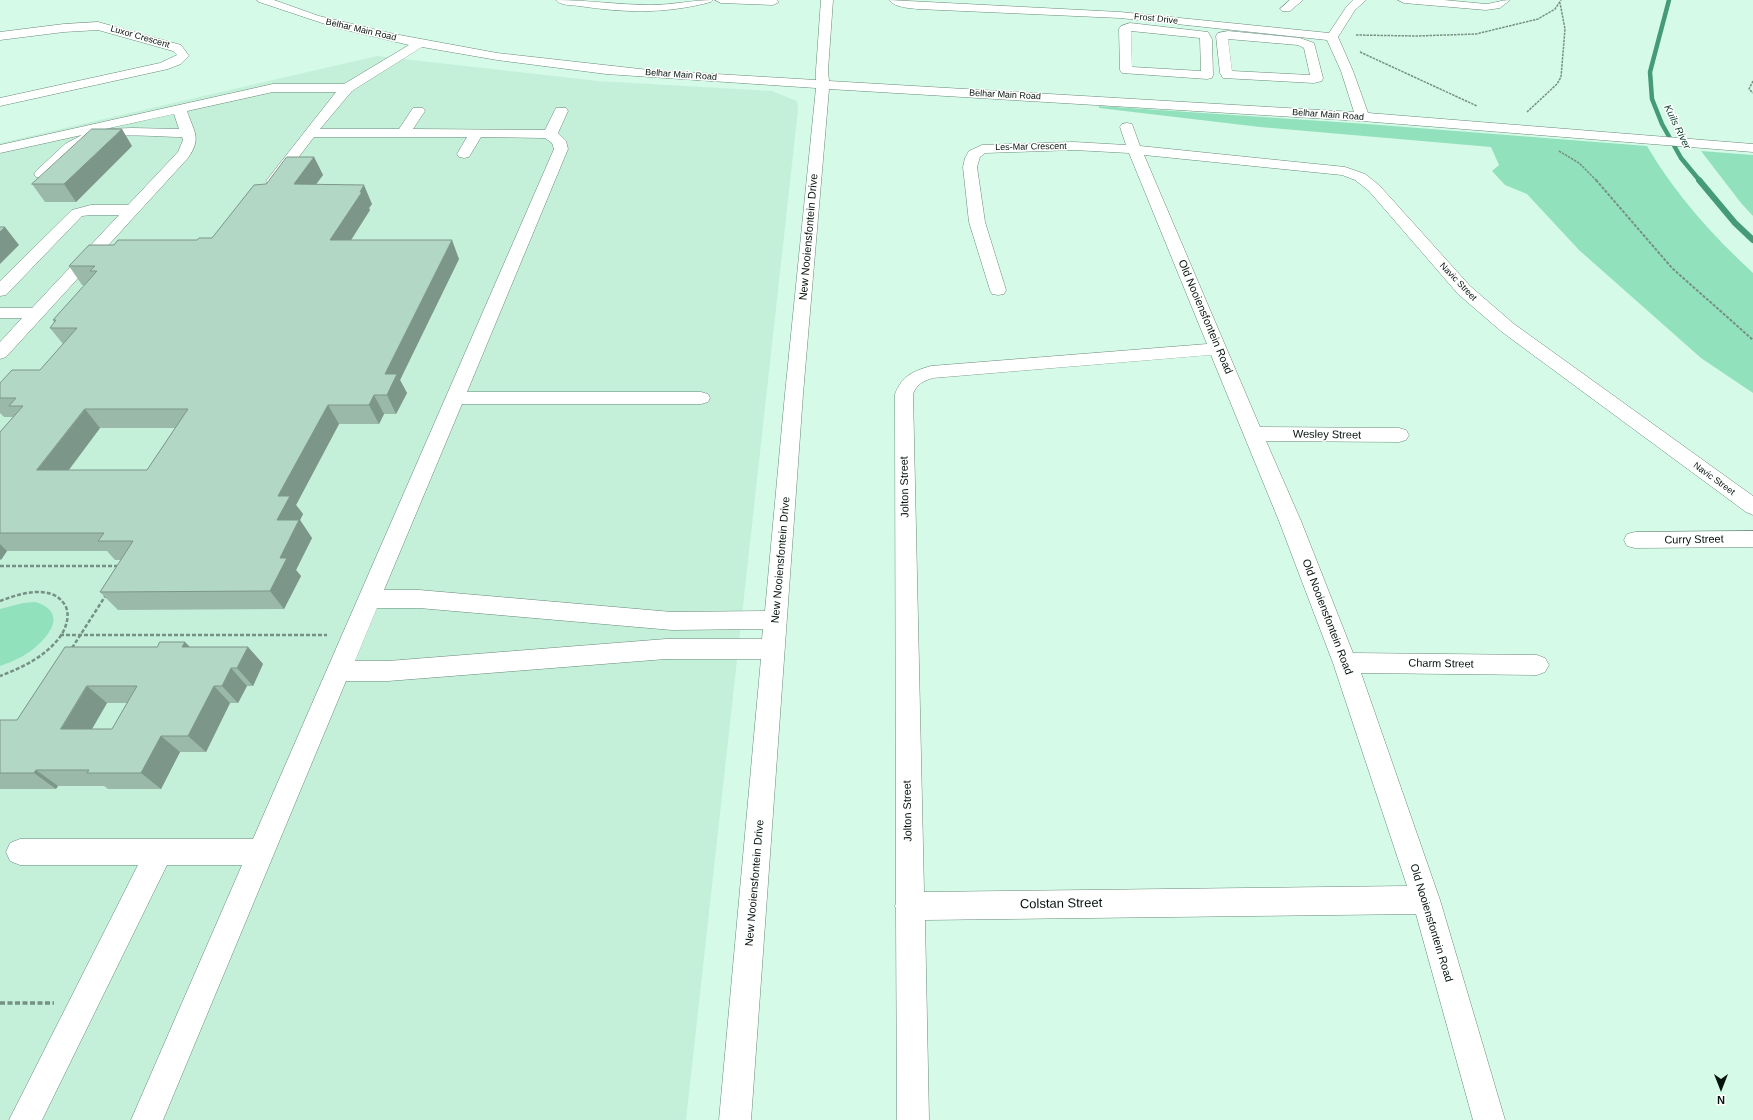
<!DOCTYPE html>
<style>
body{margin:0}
#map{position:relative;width:1753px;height:1120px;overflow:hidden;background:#d5fae7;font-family:Helvetica,sans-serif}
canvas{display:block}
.north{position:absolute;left:1701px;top:1068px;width:40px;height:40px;-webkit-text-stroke:3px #fff;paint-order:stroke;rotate:180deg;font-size:11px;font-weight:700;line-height:16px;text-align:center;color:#06130d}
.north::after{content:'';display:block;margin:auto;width:14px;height:18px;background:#06130d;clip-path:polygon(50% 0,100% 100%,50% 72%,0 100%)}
</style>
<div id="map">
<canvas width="1753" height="1120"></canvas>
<div class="north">N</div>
</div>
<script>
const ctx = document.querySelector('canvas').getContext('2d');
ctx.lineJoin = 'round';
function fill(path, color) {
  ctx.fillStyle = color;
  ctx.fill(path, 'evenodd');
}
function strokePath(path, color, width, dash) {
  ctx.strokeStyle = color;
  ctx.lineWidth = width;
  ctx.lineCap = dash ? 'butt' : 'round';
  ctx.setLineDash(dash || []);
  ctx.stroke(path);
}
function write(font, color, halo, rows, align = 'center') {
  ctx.font = font + ' Helvetica,sans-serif';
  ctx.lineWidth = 3;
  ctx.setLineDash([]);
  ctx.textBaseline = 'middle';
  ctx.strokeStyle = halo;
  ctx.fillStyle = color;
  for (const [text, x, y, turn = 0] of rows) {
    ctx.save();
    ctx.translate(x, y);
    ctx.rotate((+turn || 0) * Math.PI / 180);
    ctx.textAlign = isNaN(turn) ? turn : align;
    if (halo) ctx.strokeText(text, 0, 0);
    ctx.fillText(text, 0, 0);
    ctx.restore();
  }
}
fill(new Path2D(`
 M377,56l221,25 174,10 25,10 1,9 -112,1010h-686v-977z`), '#c4f0da');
fill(new Path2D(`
 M1099,106l268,18 280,22c28,48 65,89 106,127v120l-52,-35 -122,-108 -52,-56 -22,-9 -13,-14 7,-6 -8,-18 -231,-20 -161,-19z
 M1701,151l52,4v61l-12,-13z
 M35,602c38,11 9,42 -12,54 -7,4 -15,7 -23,10v-57l23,-6z`), '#91e1bc');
strokePath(new Path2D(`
 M1669,0l-19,72 2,27 10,25 19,34 19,23`), '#459b77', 4.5);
strokePath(new Path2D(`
 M1699,180l36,43 18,17`), '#459b77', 6);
const minor = new Path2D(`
 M257,0h17l45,16 75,18 103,19 152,17 167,10v-10l5,-70h12l-5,70 1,11 525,31 -13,-41 -14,-31 -207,-22 -202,-9c-9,-1 -22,-1 -29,-9l231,12 209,21 18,-27 6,-6h13l-11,10 -17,27 15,34 15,42 385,31v8l-391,-31 -533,-32 -26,305 -52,726h-32l42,-461h-95l-278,22h-42l-183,439h-32l111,-255h-75l-125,255h-33l129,-255h-118l-10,-4 -4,-9 4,-9 10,-4h233l301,-690 -2,-6 -7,-5 -64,-1 -12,20 -5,1 -5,-1 -2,-3 10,-17h-153l-36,47 -5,1 -5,-1 -2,-3 70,-89h-63l-86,19c7,21 15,27 1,47l-182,199 -6,2v-17l22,-24h-22v-10h32l87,-93h-28l-9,1 -76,79 -6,1v-15l72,-71 19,-5h37l50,-53 5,-12 -1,-3c-28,0 -70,-6 -96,6 -15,7 -27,22 -40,34l-5,1 -5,-1 -2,-3 2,-3 29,-27 17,-9 -82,18v-8l273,-61h71l65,-39 -72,-17 -78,-26zM422,47l75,13 109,14 210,14 -31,306 -20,217 -93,1 -253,-22h-35l78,-186h239l7,-2 2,-4 -2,-4 -7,-2h-234l101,-243 -2,-8 -8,-8 10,-22 -2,-3h-10l-11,22 -132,-1 12,-18 -2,-3h-10l-14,21h-79l32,-38zM174,114l5,15 -47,-1 -27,1zM377,608h42l253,22 91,-1 -1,10h-96l-278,22h-33z
 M556,0c32,0 64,5 95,5 21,0 41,-5 62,-5l-2,2c-46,12 -85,11 -132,4 -6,-1 -19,0 -23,-6z
 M715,0h62l2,2 -6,3 -52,-2z
 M1290,0h13l-13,11h-8l-2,-2z
 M1398,0h46l42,4c9,-1 15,-4 24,-4l-10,8 -14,2 -82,-7z
 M98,22l83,23 8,11 -8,8 -13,5 -168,37v-8l160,-35 17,-8 -4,-4 -75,-21 -34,2 -64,8v-8l64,-8z
 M1130,23l78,9 4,7 1,36 -1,3 -5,1 -85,-6 -2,-3 -1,-41 2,-3zM1131,31l69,7 1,33 -69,-4z
 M1228,31l72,7 14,5 9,35 -1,3 -8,2 -91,-5 -3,-5 -4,-37 2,-3zM1228,39l70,6 6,3 6,27 -78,-4z
 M1127,123l5,1 8,22 205,21 20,7 14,11 91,101 44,38 239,172v19l-7,-3 -244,-180 -44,-38 -89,-103 -14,-11 -13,-5 -198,-20 116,272 139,1 7,2 3,5 -3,5 -7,2 -133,-1 35,80 52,132 184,2 8,3 4,7 -4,7 -8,3 -176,-2 79,227 65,220h-32l-57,-206 -491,6 4,200h-32l-1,-211 -1,-3 1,-3 -1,-509c7,-18 18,-23 36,-28l276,-22 -78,-191 -55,-3 -89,3 -5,4 -3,10 8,55 21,68 -2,4 -6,1 -6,-1 -2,-4 -21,-68 -6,-55 2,-9 4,-7 13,-6 92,-3 52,3 -6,-18 2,-3zM1211,355l68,166 54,142 74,223 -483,6 -11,-498c4,-10 10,-13 20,-16z
 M1753,531v16l-118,1 -8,-2 -3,-6 3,-6 8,-2z`);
strokePath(minor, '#698a7a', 1);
strokePath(new Path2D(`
 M1356,35l60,1 60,-2 62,-15 17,-10 6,-9
 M1360,52l117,54
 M1753,81l-4,8 4,4
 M1527,112l30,-28 4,-7 4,-48 -5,-26
 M1559,151l20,12 18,18`), '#769083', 1.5, [2.5, 1]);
strokePath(new Path2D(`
 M1596,180l76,88 81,72`), '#769083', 2, [3, 1.5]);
strokePath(new Path2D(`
 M0,566h119
 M0,601c19,-7 51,-18 65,4 5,9 2,20 -3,29 -14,21 -38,33 -62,42
 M60,635h267
 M72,648l34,-53`), '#769083', 2.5, [4, 2]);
strokePath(new Path2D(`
 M0,1003h54`), '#769083', 3.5, [5, 2.5]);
fill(minor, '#fff');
fill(new Path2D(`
 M132,146l-56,56h-31l-13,-18z
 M314,157l9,18 -8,10 57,19 -3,4 1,2 -19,30 108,19 -59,121 7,13 -11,21h-12l-5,10h-40l-43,81 7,9 -3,6 12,18 -16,32 5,6 -17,33 -166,1 -18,-18 21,-32h-6l-8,-9h-100l-7,9v-128l13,-15h-9l-4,-4v-30l40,-13 23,-26 -13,-16 4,-6 -1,-2 32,-35h-3l-13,-19 45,-21 83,-5 15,-2 54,-54zM100,428h75l-28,42h-78z
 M65,647h183l15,17 -10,22h-6l-9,17h-8l-24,49h-26l-19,37h-53l-4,-3h-46l-2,3h-56v-69h17zM107,703h20l-15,26h-20z`), '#9ab9a9');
fill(new Path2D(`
 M122,129l10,17 -56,56 -12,-18z
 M314,157l9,18 -20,27 -9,-18z
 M364,185l8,19 -3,4 1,2 -31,49 -9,-19z
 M5,227l14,18 -19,19v-32z
 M452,240l7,19 -59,121 7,13 -11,21 -9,-19 -2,-21z
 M374,395l10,19 -5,10 -10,-19z
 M328,405l11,19 -43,81 7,9 -3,6 12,18 -16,32 5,6 -17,33 -14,-18 10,-33 -3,-38 1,-24z
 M85,409l15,19 -45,60 -18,-18z
 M0,544l7,7 -6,9 -1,-1z
 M185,642l17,17 -20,-12z
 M248,647l15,17 -10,22 -16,-18z
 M231,668l16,18 -9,17 -16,-17z
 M87,686l20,17 -25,43 -21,-17z
 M214,686l16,17 -24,49 -18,-16z
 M161,736l19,16 -19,37 -20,-16z
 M36,770l22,16 -2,3 -22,-16z`), '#7d968a');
const building = new Path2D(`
 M92,129h30l-58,55h-32z
 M287,157h27l-20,27 70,1 -4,7h2l-32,48h122l-67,134h12l-10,21h-13l-5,10h-41l-50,91h12l-13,24h22l-19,38h7l-17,33 -170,1 33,-51h-35l6,-8h-104v-101l23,-26h-14l7,-8h-16v-15l12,-13h28l37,-42h-27l6,-8h-3l44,-49h-7l5,-5h-26l20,-21h25l4,-5h79l2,-2h13l42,-53 12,-1zM85,409h103l-41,61h-110z
 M0,227h5l-5,5z
 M160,642h25l-3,5h66l-11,21h-6l-9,18h-8l-26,50h-27l-20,37h-54l2,-3h-53l-2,3h-34v-53h17l48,-73h92zM87,686h50l-25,43h-51z`);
fill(building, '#b3d7c5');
strokePath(building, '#7d968a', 1);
write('9px', '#06130d', '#fff', [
 ["Frost Drive",1156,19,6],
 ["Belhar Main Road",361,30,13],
 ["Luxor Crescent",140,37,16],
 ["Belhar Main Road",681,75,4],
 ["Belhar Main Road",1005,95,3],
 ["Belhar Main Road",1328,115,4],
 ["Les-Mar Crescent",1031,147,-1],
 ["Navic Street",1458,282,46],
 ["Navic Street",1714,479,36]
]);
write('italic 10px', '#003523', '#fff', [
 ["Kuils River",1677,127,64]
]);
write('11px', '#06130d', '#fff', [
 ["New Nooiensfontein Drive",809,237,-85],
 ["Old Nooiensfontein Road",1205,317,67],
 ["Wesley Street",1327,435,1],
 ["Jolton Street",905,487,-91],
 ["Curry Street",1694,540,-1],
 ["New Nooiensfontein Drive",781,560,-85],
 ["Old Nooiensfontein Road",1327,617,69],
 ["Charm Street",1441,664,1],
 ["Jolton Street",908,811,-91],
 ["New Nooiensfontein Drive",755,883,-85],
 ["Old Nooiensfontein Road",1431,923,73]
]);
write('13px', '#06130d', '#fff', [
 ["Colstan Street",1061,904,-1]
]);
</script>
